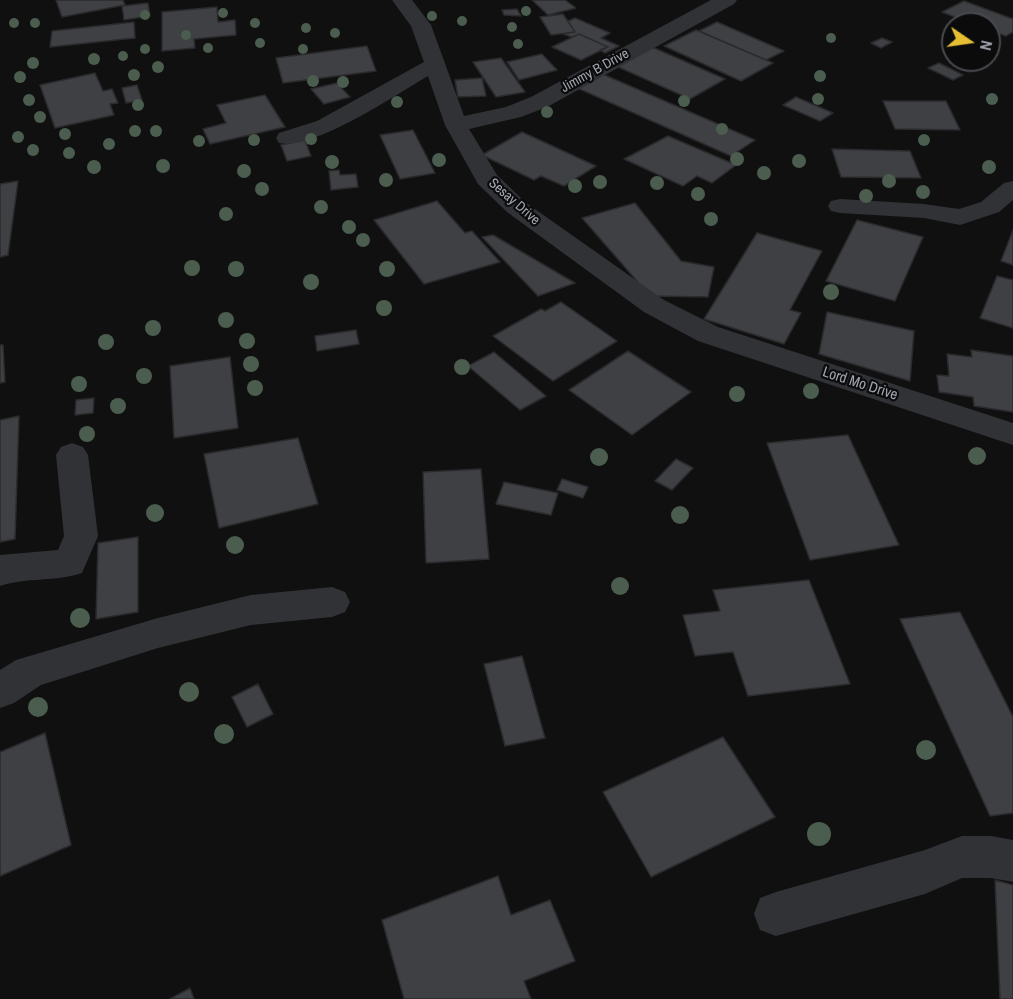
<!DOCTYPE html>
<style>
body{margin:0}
#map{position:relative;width:1013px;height:999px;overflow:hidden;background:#101011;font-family:"Archivo Narrow",sans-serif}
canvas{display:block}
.north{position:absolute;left:941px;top:12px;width:60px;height:60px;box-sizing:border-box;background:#0b0b0c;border:2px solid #47494e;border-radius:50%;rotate:103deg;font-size:16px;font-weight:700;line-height:24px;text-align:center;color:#a2a5b1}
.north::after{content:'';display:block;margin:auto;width:21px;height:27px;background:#e6be33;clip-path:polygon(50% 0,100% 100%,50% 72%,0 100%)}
</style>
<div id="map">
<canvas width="1013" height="999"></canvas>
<div class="north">N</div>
</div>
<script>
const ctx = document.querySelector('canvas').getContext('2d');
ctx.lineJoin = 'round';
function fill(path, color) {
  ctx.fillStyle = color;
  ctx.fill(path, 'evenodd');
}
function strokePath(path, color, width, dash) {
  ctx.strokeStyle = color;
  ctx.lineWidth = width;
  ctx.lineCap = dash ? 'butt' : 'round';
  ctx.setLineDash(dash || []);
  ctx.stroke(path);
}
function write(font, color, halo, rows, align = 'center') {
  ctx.font = font + ' "Archivo Narrow",sans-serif';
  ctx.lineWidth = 4.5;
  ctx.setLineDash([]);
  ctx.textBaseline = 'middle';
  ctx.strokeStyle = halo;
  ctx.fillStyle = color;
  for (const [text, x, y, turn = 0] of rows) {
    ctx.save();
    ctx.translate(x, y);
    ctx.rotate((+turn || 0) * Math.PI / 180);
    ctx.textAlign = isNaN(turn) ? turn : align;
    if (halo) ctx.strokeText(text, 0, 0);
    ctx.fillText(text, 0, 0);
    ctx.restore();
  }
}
const building = new Path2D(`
 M56,0h67l2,5 -63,12z
 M532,0h33l11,8 -28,7z
 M964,1l49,18v13l-7,4 -17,-6v-6h-16l-31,-12z
 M148,3l2,13 -26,4 -2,-14z
 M217,7l1,15 17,-2 1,15 -42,4 1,9 -33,3v-39z
 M517,9l4,7 -17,-1 -2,-5z
 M563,14l12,18 -24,3 -11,-18z
 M575,18l35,15 -9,5 18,8 -14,7 -5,-3 8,-3 -29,-13 -7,3 -9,-3 12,-2 -7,-11z
 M134,22l1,16 -85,9 2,-16z
 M717,22l67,29 -18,9 -67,-29z
 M696,30l77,33 -32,18 -77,-35z
 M579,34l29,13 -27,13 -29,-13z
 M882,38l10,4 -11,6 -10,-5z
 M367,46l9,25 -93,12 -7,-25z
 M652,47l73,32 -35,20 -74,-33z
 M542,54l15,16 -38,10 -12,-18z
 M501,58l24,34 -29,5 -23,-35z
 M939,63l24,12 -10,5 -25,-12z
 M95,73l8,18 9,-2 6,14 -8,1 4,11 -59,13 -15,-43z
 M600,73l155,67 -24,16 -156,-69z
 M482,78l4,18 -28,1 -3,-17z
 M337,83l13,14 -26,7 -13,-15z
 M137,85l5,15 -16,3 -4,-15z
 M265,95l20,32 -75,17 -7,-15 23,-6 -9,-18z
 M796,97l37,16 -13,8 -37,-16z
 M883,101h63l14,29 -65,-1z
 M413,130l22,43 -35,6 -20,-44z
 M522,132l74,34 -32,20 -23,-10 -7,4 -52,-25z
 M668,136l68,29 -24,18 -15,-7 -14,10 -59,-27z
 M305,140l6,16 -24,5 -6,-16z
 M832,149l78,2 11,27 -80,-1z
 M339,170l1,5 16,-1 2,13 -27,3 -2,-19z
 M18,181l-10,74 -8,2v-73z
 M437,201l28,32 7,-2 28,31 -76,22 -50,-64z
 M635,203l46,58 33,6 -6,30 -58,-1 -68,-78z
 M857,220l66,17 -28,64 -69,-20z
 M1013,230v35l-12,-4z
 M757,233l65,18 -32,59 11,3 -17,31 -80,-25z
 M493,235l82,48 -37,13 -56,-59z
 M997,276l16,4v48l-33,-10z
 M561,302l56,39 -64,40 -60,-45 48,-27 4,2z
 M827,312l87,19 -4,50 -91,-27z
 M356,330l3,14 -42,7 -2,-15z
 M0,345h3l2,37 -5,1z
 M971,350l42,6v56l-39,-6 -1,-9 -34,-5 -2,-17 12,1 -2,-22 25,3z
 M628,351l63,41 -59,43 -63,-45z
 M494,352l52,44 -26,14 -52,-44z
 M230,357l8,71 -64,10 -4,-72z
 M94,398l-1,15 -18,2 1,-15z
 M19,416l-4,123 -15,3v-122z
 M848,435l51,110 -89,15 -43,-117z
 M298,438l20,66 -99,24 -15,-74z
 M676,459l17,9 -21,22 -17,-9z
 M481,469l8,90 -63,4 -3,-91z
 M562,479l26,8 -5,11 -26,-8z
 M504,482l54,11 -7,22 -55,-11z
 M138,537v75l-42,7 2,-76z
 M809,580l41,104 -102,12 -15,-44 -38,4 -12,-41 37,-4 -7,-21z
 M960,612l53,105v96l-23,3 -90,-197z
 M522,656l23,82 -40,8 -21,-82z
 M258,684l15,30 -26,13 -15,-30z
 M45,733l26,112 -71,31v-124z
 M723,737l52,80 -124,60 -48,-85z
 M498,876l13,39 39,-15 25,61 -51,20 7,18h-127l-22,-79z
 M995,880l18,5v114h-13z
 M190,988l4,11h-24z`);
fill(building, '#3f4044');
strokePath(building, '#2b2a2d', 1.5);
fill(new Path2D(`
 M392,0h20l19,25 33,91 42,-9 25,-10 180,-97h26l-3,4 -187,103 -26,10 -52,12 28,46 28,27 139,98 54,27 295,96v22l-315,-104 -54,-29 -137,-100 -29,-28 -33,-59 -17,-49c-31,18 -115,75 -149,67l-3,-5 3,-5 38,-12 107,-59 -13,-36z
 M1013,181v19l-14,12 -39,13 -36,-7 -84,-5 -9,-2 -3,-5 3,-5 9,-2 84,5 35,5 22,-7 23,-19z
 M72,443l11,4 5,8 10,81 -16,37c-26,9 -55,4 -82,13v-31l58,-5 6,-14 -8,-81 5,-8z
 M332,587l13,5 5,10 -5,10 -13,5 -81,8 -93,23 -117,37 -27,18 -14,5v-38l16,-10 142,-42 93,-23z
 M962,836h29l22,4v42l-22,-4h-29l-37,16 -149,42 -16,-6 -6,-16 6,-16 16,-6 149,-42z`), '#313236');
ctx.fillStyle = '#4a5d4e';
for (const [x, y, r] of [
 [526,11,5],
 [223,13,5],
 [145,15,5],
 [432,16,5],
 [462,21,5],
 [14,23,5],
 [35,23,5],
 [255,23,5],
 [512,27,5],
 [306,28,5],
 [335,33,5],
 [186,35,5],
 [831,38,5],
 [260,43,5],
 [518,44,5],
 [208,48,5],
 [145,49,5],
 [303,49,5],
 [123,56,5],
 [94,59,6],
 [33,63,6],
 [158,67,6],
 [134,75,6],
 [820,76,6],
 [20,77,6],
 [313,81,6],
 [343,82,6],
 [818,99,6],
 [992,99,6],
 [29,100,6],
 [684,101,6],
 [397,102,6],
 [138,105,6],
 [547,112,6],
 [40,117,6],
 [722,129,6],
 [135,131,6],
 [156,131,6],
 [65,134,6],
 [18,137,6],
 [311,139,6],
 [254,140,6],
 [924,140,6],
 [199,141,6],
 [109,144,6],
 [33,150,6],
 [69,153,6],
 [737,159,7],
 [439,160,7],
 [799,161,7],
 [332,162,7],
 [163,166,7],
 [94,167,7],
 [989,167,7],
 [244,171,7],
 [764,173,7],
 [386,180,7],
 [889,181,7],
 [600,182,7],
 [657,183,7],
 [575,186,7],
 [262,189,7],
 [923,192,7],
 [698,194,7],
 [866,196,7],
 [321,207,7],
 [226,214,7],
 [711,219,7],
 [349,227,7],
 [363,240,7],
 [192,268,8],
 [236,269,8],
 [387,269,8],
 [311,282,8],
 [831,292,8],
 [384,308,8],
 [226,320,8],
 [153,328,8],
 [247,341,8],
 [106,342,8],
 [251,364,8],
 [462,367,8],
 [144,376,8],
 [79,384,8],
 [255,388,8],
 [811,391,8],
 [737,394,8],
 [118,406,8],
 [87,434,8],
 [977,456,9],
 [599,457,9],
 [155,513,9],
 [680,515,9],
 [235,545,9],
 [620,586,9],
 [80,618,10],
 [189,692,10],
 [38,707,10],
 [224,734,10],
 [926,750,10],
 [819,834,12]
]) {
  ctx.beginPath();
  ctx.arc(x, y, r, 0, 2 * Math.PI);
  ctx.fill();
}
write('14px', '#a2a5b1', '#0b0b0c', [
 ["Jimmy B Drive",595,71,-29],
 ["Sesay Drive",514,202,41]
]);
write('15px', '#a2a5b1', '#0b0b0c', [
 ["Lord Mo Drive",860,384,18]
]);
</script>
